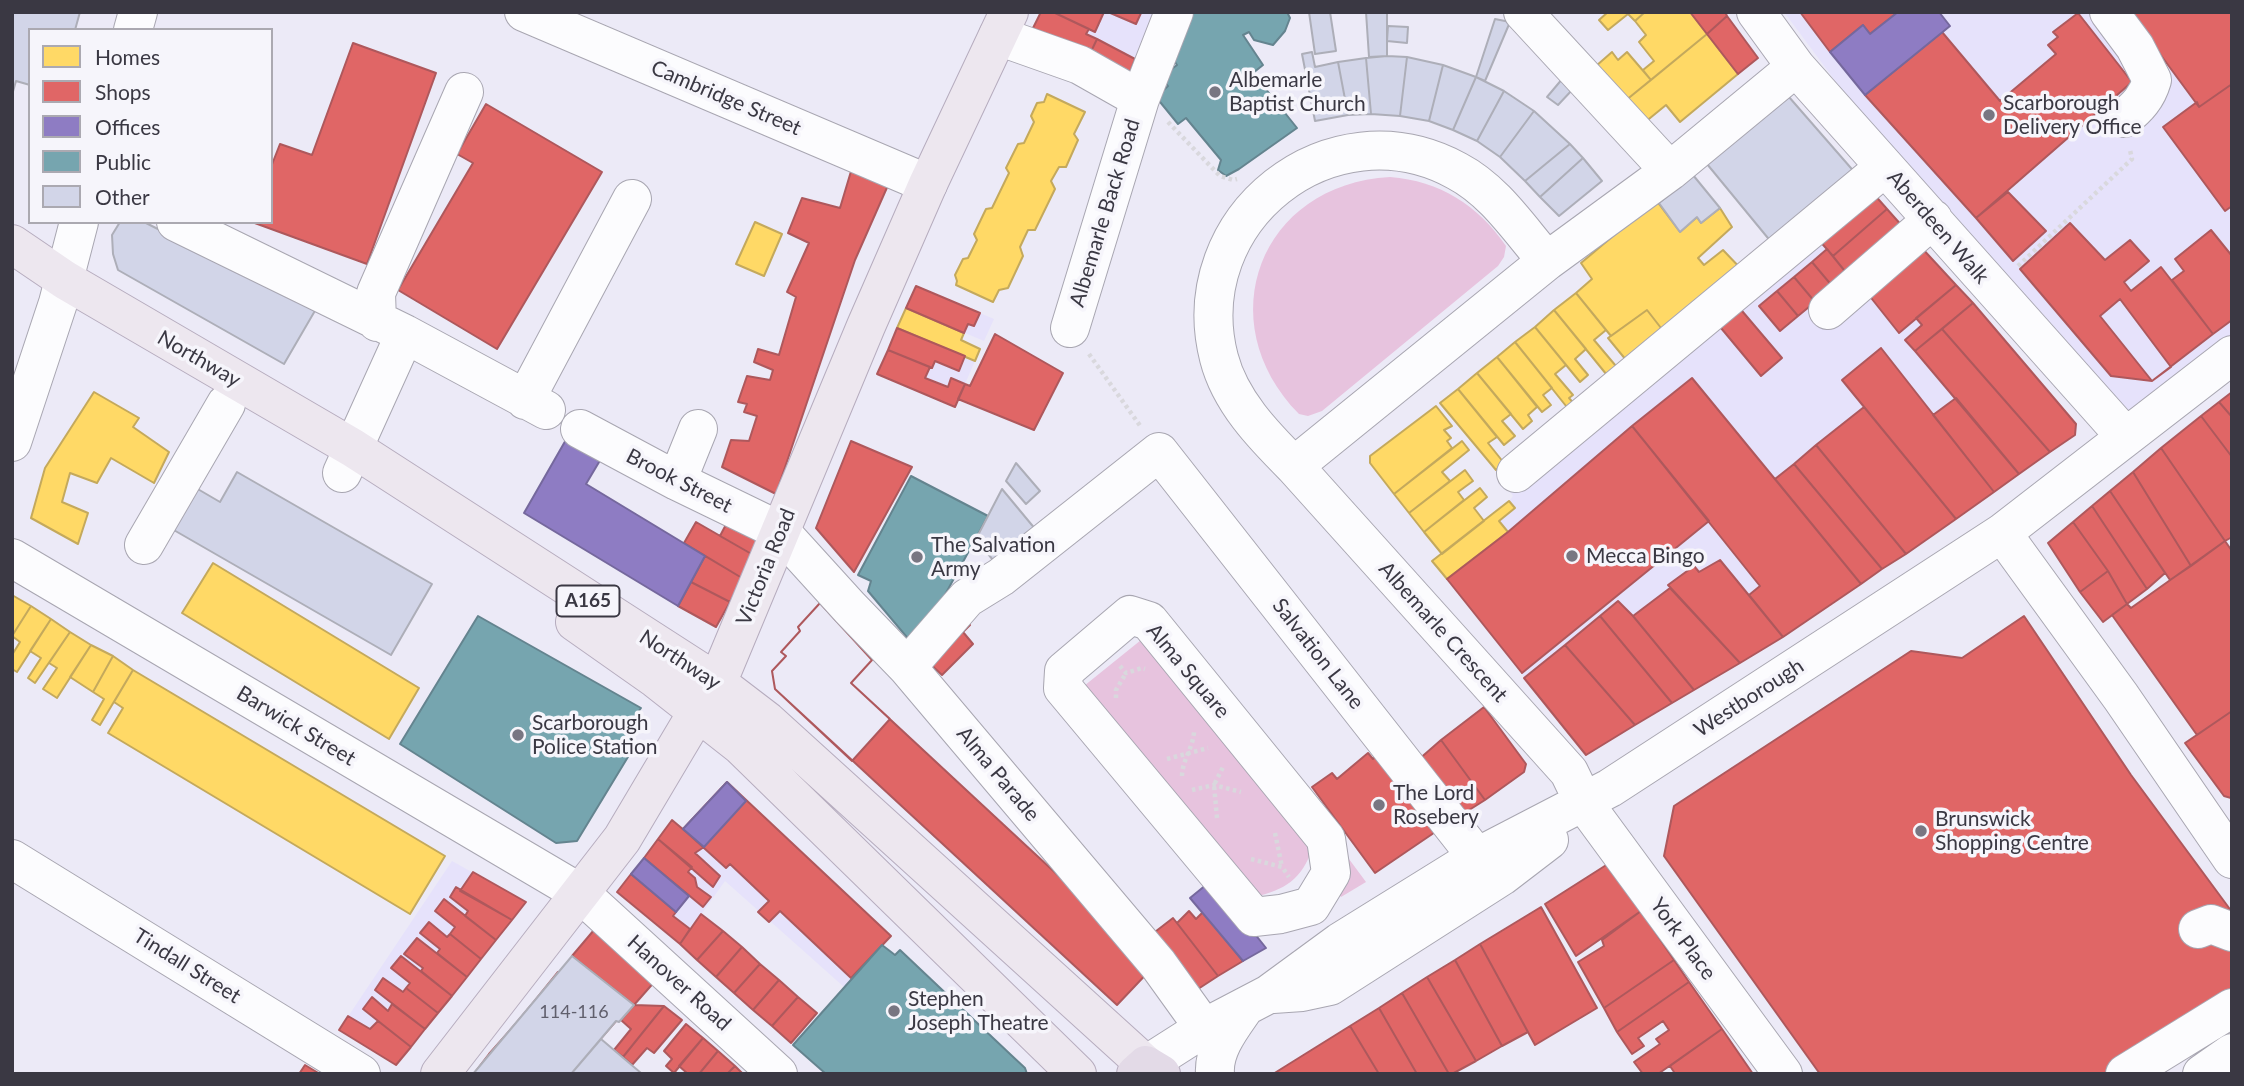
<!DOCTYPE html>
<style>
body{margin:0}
#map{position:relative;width:2244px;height:1086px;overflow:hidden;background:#eceaf7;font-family:Lato,sans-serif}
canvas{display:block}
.frame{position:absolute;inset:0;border:14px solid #3a3843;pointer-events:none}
.legend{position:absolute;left:28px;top:28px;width:245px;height:196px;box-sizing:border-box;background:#f6f5fb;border:2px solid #aba9b1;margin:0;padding:9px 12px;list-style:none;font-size:21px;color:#3a3843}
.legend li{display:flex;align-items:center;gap:14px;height:35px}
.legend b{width:35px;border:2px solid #aba9b1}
</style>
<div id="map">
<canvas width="2244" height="1086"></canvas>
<div class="frame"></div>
<ul class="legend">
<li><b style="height:19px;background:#ffd966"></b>Homes</li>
<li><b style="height:19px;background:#e06666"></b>Shops</li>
<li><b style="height:19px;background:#8e7cc3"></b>Offices</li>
<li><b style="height:19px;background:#76a5af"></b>Public</li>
<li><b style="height:19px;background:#d2d5e8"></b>Other</li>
</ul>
</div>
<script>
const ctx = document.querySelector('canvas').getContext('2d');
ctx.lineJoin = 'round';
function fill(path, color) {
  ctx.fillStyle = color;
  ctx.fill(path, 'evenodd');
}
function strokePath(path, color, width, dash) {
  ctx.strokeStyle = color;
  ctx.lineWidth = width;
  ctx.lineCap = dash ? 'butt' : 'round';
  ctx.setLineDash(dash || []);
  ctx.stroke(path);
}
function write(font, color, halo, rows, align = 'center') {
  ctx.font = font + ' Lato,sans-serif';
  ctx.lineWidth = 7;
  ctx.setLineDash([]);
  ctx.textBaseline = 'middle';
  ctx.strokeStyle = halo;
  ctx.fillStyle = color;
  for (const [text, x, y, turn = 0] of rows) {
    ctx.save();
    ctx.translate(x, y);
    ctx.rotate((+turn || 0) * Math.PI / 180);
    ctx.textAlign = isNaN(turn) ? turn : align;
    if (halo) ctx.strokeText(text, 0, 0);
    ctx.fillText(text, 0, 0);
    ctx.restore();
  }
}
fill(new Path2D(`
 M1041,12h113l-19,47 -103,-29z
 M1784,12h448v327l-135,94z
 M1872,192l101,111 103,121 -1,11 -302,209 -187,111 -154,-194 77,-60 4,-5 -4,-6z
 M916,286l78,33 -10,22 -78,-33z
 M897,328l78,33 -20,46 -77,-33z
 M727,782l164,154 -47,51 -119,-106 -45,63 -63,-52 55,-72 12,8z
 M452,861l74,41 -130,163 -57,-35z`), '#e6e2fb');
fill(new Path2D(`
 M1390,177c50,4 88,28 116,69l-2,11 -6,9 -176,145 -14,5 -9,-2c-91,-93 -39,-230 91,-237z
 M1146,636l166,213c-10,30 -27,41 -58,48l-175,-207z
 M1349,859l17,23 -25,15 -4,-5z`), '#e7c3de');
const homes = new Path2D(`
 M1608,12h37l-10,9 -7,-7 -20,16 -9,-10z
 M1645,12h45l17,22 -56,46 -8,-10 11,-9 -15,-19 7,-7 -11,-14z
 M1707,34l31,40 -58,48 -14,-17 -22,18 -19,-22z
 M1612,52l6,8 9,-8 24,28 -26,21 -29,-35z
 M1047,94l38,18 -11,22 4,6 -12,27h-7l-8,14 4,8 -20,41h-7l-8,17 3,9 -15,32 -9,2 -6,12 -37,-17 1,-4 -2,-6 8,-16 5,-1 9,-18 -3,-6 12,-25 6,-1 17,-35 -3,-5 12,-24 6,-1 10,-21 -3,-6 6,-13 7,-1z
 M1656,200l24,32 17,-15 4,6 19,-15 12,19 -34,31 6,7 19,-15 22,23 -77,64 -21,-27 -36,26 -35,-43 16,-14 -11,-16z
 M755,222l27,12 -18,42 -28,-12z
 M1576,293l30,37 -12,10 27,32 -10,8 -57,-70z
 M906,308l58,25 -3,7 19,9 -5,12 -78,-33z
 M1554,310l32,39 -11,10 13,16 -8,7 -45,-55z
 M1647,310l21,27 -37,29 -23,-28z
 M1535,327l31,38 -11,9 18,21 -4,3 7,8 -6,5 -55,-69z
 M1515,342l37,46 -9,7 8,10 -9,7 -45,-55z
 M1497,357l40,50 -9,8 4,6 -9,8 -46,-56z
 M1477,373l34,41 -9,7 13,15 -11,9 -46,-56z
 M1458,389l39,48 -9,6 16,20 -8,7 -56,-67z
 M94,392l45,26 -6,9 36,25 -15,31 -43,-25 -14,25 -27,-10 -8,29 26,11 -10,31 -47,-26 14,-50z
 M1436,406l16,20 -8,4 7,8 -4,3 5,7 -58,46 -24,-31v-7z
 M1462,441l7,9 -27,22 8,9 -41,32 -15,-19z
 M1465,470l8,11 -15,11 6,8 -40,32 -15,-19z
 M1480,488l7,9 -13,11 10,13 -42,33 -18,-22z
 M1509,501l6,7 -16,13 9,11 -61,47 -15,-18z
 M213,563l206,125 -30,51 -207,-126z
 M12,595l19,11 -19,30z
 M31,606l20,13 -34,53 -5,-3v-14l8,-13 -8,-6z
 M51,619l19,13 -35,51 -7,-5 13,-20 -11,-7z
 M70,632l21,13 -34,53 -14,-9 14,-21 -8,-5z
 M91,645l22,11 -20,36 -23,-15z
 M113,656l20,14 -33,55 -8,-5 12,-21 -11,-7z
 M133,670l312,186 -35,58 -302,-181 15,-25 -9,-6z`);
fill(homes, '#ffd966');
strokePath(homes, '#c4a95c', 2);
const shops = new Path2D(`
 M1041,12h12l36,17 -3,5 11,5 -9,19 -56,-28z
 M1053,12h51l-9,20z
 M1108,12h32l1,1 -5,11z
 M1690,12h35l2,4 -20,18z
 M1800,12h98l-28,22 -7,-9 -33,27z
 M2129,12h103v72l-33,23z
 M2078,13l54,69 -156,136 -111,-123 77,-63 58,69 56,-47 -8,-9 10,-8 -5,-5z
 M1727,16l31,42 -20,16 -31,-40z
 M1097,39l38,20 -7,19 -40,-20z
 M353,43l83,30 -69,191 -115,-42h19v-55l9,-23 32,11z
 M2232,84v122l-7,5 -62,-84 34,-25 2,5z
 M486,104l116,68 -105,177 -99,-59 75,-127 -16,-9z
 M852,168l37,15 -34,77 -79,234 -54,-27 9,-27 18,1 8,-25 -13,-4 3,-8 -9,-2 9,-26 23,4 3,-10 -19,-8 4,-13 21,6 17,-58 -9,-5 22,-49 -21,-10 14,-35 38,10z
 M1872,192l15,17 -54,47 -16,-18z
 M2008,192l38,39 -33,30 -37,-43z
 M1887,209l16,18 -55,48 -15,-19z
 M2070,223l35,37 25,-20 19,21 -25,21 7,9 30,-24 52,67 -61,47 -41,-5 -91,-107z
 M2211,230l21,26v64l-19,14 -41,-54 12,-9 -9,-12z
 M1920,246l36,39 -57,48 -31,-39z
 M1827,249l21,26 -15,12 -21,-25z
 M1812,262l21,25 -18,15 -21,-25z
 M1794,277l21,25 -17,14 -21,-25z
 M1956,285l17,18 -58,48 -10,-11 17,-15 -6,-7z
 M916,286l64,27 -6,13 -6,-2 -4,9 -58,-25z
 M1777,291l21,25 -18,15 -21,-25z
 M2120,299l51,68 -19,14 -52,-65z
 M1973,303l103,121 -1,11 -25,17 -108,-123z
 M1737,305l45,53 -21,18 -45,-54z
 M897,328l68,28 -6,15 -24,-10 -3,7 -44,-18z
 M1942,329l108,123 -31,22 -104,-123z
 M995,334l68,39 -29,57 -76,-31 7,-15 5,2z
 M1881,348l113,144 -38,27 -114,-139z
 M888,350l42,17 -5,11 23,9 3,-9 14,6 -10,23 -78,-33z
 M1692,378l169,206 -78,53 -34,-42 11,-9 -128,-160z
 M2232,392v25l-13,-15z
 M1956,398l63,76 -25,18 -61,-77z
 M2219,402l13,15v40l-31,-41z
 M1864,407l92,112 -50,35 -90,-109z
 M2201,416l31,41v80l-7,4 -64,-93z
 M1632,426l77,95 -187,152 -75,-94 61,-47z
 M851,441l61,26 -58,105 -38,-44z
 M1816,445l90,109 -24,15 -88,-105z
 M2161,448l64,93 -34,25 -58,-94z
 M1794,464l88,105 -21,15 -86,-105z
 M2133,472l58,94 -21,14 -60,-89z
 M2110,491l55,82 -18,16 -55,-83z
 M2092,506l55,83 -20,15 -19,-33 -35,-49z
 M732,513l35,18 -12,25 -35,-20z
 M696,522l59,34 -13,22 -58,-35z
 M2073,522l35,49 -28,21 -32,-49z
 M2225,541l7,10v160l-35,24 -85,-120 15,-11 4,4z
 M705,556l37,22 -12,24 -39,-20z
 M1720,560l63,77 -43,26 -72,-78 26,-19 5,6z
 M2108,571l19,33 -24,18 -23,-30z
 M691,582l39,20 -14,25 -38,-21z
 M1670,588l70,75 -46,27 -61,-74z
 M1618,601l15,15 61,74 -22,13 -72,-87z
 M820,603l52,57 -21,23 225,209 77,75 -36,38 -342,-316 -3,-18 14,-15 -5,-4 19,-21 -2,-4z
 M820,603l52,57 -21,23 39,36 -38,42 -77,-72 -3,-18 14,-15 -5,-4 19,-21 -2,-4z
 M962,613l8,12 -7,7 10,12 -31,31 -15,-14z
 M1600,616l72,87 -37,22 -70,-80z
 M2024,616l107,159 101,137v109l-84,53h-328l-156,-218 10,-50 237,-155 51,7z
 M1565,645l70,80 -49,30 -62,-77z
 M1484,707l42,57 -2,8 -39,28 -44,-60z
 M2232,711v87h-1l-7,-2 -39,-53z
 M1441,740l44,60 -27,17 -41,-56z
 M1385,749l62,75 -72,49 -63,-86 20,-14 5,6 31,-26 5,6z
 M727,782l164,154 -40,42 -71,-67 -11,11 -11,-10 11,-11 -39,-37 -4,4 -43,-39z
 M672,820l32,27 -9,6 25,23 -7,11 -55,-48z
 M658,839l34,28 -4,5 7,6 2,9 14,10 -8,10 -59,-49z
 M1611,862l30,49 -65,45 -31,-52z
 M473,872l53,30 -14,18 -52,-29z
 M631,874l45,38 -3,4 17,13 -10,15 -63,-52z
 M456,887l56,33 -16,20 -31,-24 3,-5 -18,-14z
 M444,899l52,41 -15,19 -31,-25 5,-7 -20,-16z
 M1541,907l56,101 -62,37 -55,-101z
 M1189,911l7,8 7,-7 40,49 -25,15 -41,-53z
 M1641,911l33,49 -70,48 -26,-46 26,-16 -2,-6z
 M701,914l22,17 -26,29 -17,-16z
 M1173,918l45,58 -23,15 -44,-56z
 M429,922l18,15 3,-3 31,25 -14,18 -30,-24 3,-4 -20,-16z
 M594,930l62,50 -22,25 -62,-49z
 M723,931l19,16 -26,30 -19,-17z
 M417,938l50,39 -15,19 -31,-25 2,-3 -19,-14z
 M1480,944l48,88 -26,14 -47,-86z
 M742,947l18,17 -26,29 -18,-16z
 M401,956l51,40 -14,17 -32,-25 4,-5 -19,-15z
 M1455,960l47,86 -26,15 -49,-84z
 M1674,960l15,22 -72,50 -13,-24z
 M760,964l19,16 -26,30 -19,-17z
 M558,972l58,49 -26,30 -57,-48z
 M1427,977l49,84 -24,13h-3l-47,-81z
 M383,978l20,14 3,-4 32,25 -13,16 -50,-39z
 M779,980l19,17 -26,29 -19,-16z
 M1689,982l33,47 -64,45h-15l-9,-12 26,-18 -4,-5 13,-9 -6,-9 -25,17 6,8 -12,8 -15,-22z
 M1402,993l47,81h-32l-38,-66z
 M372,997l16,14 4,-7 33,25 -14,18 -48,-38z
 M798,997l19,16 -26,30 -19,-17z
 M533,1003l47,39 -15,18 -47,-39z
 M634,1005l30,1 -41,51 -9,-7 17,-21 -10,-9z
 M664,1006l18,14 -28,33 -7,-5 -15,17 -9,-8z
 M1379,1008l38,66h-38l-29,-48z
 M348,1016l22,13 8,-8 33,26 -15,18 -57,-35z
 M518,1021l47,39 -4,5 10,9h-20l-46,-38z
 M686,1024l17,14 -29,35 -8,-7 6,-7 -8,-8z
 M1350,1026l29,48h-106z
 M1722,1029l31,45h-82l3,-2 -4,-6z
 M505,1036l46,38h-38l-24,-20z
 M703,1038l15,13 -19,23h-11l-9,-8z
 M718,1051l17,15 -8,8h-28z
 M489,1054l24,20h-34l-3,-3z
 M305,1065l15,9h-21z
 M735,1066l8,8h-16z`);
fill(shops, '#e06666');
strokePath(shops, '#ae585c', 2);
const offices = new Path2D(`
 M1898,12h41l11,14 -85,69 -35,-43 33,-27 7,9z
 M571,431l34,21 -19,32 119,72 -27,50 -154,-93z
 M727,782l19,19 -42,46 -21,-18z
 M644,858l45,38 -13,16 -45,-38z
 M1212,880l54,68 -23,13 -53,-63z`);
fill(offices, '#8e7cc3');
strokePath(offices, '#75689d', 2);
const public = new Path2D(`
 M1194,12h93l3,6 -5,13 -12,14 -19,-5 -5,-8 -6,3 20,30 -10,8 44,55 -58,41 -13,7 -8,-6 3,-10 -35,-42 -8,6 -22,-27 12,-11 -7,-9 16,-12 -6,-9 16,-37z
 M911,476l77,40 -72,132 -48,-57 3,-10 -13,-6z
 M478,616l163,92 -11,15 6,4 -9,16 7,4 -57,94 -21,2 -156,-99z
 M882,945l13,10 5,-5 110,104 15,14 2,6h-201l-33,-29z`);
fill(public, '#76a5af');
strokePath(public, '#64848f', 2);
const building = new Path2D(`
 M12,12h68l-5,18h-45v55l-14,-4 -4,14z
 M1309,12h21l6,39 -21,3z
 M1366,12h21v44l-18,1z
 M1495,19l15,3 -25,59 -9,-4z
 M1388,26l20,1 -1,16 -20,-2z
 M1312,52l3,15 23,-5 10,53 -33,6 -13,-67z
 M1387,56l20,1 -7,59 -29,-2 -5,-56z
 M1407,57l36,8 -14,56 -29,-5z
 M1366,58l5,56 -23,1 -10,-53z
 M1443,65l33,12 -23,53 -24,-9z
 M1476,77l28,14 -27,50 -24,-11z
 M1563,78l10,11 -15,16 -11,-8z
 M1504,91l30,20 -34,46 -23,-16z
 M1789,97l68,78 -85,68 -65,-79z
 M1534,111l36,33 -45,37 -25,-24z
 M1570,144l13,14 -43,39 -15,-16z
 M1583,158l19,23 -43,35 -19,-19z
 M1693,175l27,33 -19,15 -4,-6 -17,15 -21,-29z
 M120,222h24l172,87 -32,55 -166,-94 -5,-16 -1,-19z
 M1016,463l24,28 -14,13 -20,-23z
 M237,472l195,112 -41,71 -219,-126 24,-41 24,14z
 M1002,489l34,41 -39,35 -21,-26z
 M572,956l62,49 -15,17 -3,-1 -45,53h-98z
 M601,1039l40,34 -1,1h-69z`);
fill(building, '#d2d5e8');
strokePath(building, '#adaeb8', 2);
const minor = new Path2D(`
 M524,12l404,172
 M1523,12l147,159
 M1756,12l40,55 329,369
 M2109,12l26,35 17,33c-5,17 -14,27 -28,38
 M133,30l5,-18
 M998,36l82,29 60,34
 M176,222l229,112 141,76
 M1828,310l105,-91
 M377,322l-1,-29 88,-201
 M1070,328l70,-229 34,-87
 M525,400l107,-201
 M580,429l97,52 103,50 70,77 57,59 251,297 46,64
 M12,442l46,-139 21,-81
 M1294,466c-31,-31 -64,-65 -75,-108 -36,-139 112,-256 238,-187 38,20 62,58 90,90
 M342,473l63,-139
 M1516,473l369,-306
 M677,481l21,-52
 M2002,533l119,164 111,162
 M144,545l82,-141
 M12,558l568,335 198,181
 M1130,615l19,6 177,218 5,34 -20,33 -30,8 -27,3 -191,-229 1,-17z
 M907,667l60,-69 34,-21 158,-125 318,405
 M12,859l349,215
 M2198,929l13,-5 21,8
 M1273,994l29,-2 28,-6 172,-110 47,-36
 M1146,1065l58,-37 65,-34 71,-52 137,-85 133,-69 392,-255 230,-178
 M1215,1074c-2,-25 17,-48 30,-67
 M1783,1074l-199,-271 -15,-31 -275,-306 253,-205 123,-90 126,-104
 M2125,1074l107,-66
 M2202,1074l30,-21`);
const major = new Path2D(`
 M12,244l53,36 288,168 363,234 51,39 379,344
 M575,622l81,57 84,66 337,329
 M440,1074l182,-235 101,-170 143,-343 62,-142 81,-172`);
const highway = new Path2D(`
 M1136,1074l10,-9 15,9`);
strokePath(minor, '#a8a6b1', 40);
strokePath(major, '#b6acbe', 40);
strokePath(highway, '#b6acbe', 40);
strokePath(new Path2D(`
 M1168,122l52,54 13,4 4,-1
 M2018,266l114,-107 -2,-9
 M1089,354l52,73
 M1120,666l6,7 16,-5 3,1
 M1116,698v-8l10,-17
 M1167,759l41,-11
 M1182,776c0,-15 11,-28 12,-44
 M1192,790l22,-5 27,7
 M1217,818l-3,-33 9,-18
 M1275,833l7,34
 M1251,859l31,8 7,10`), '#d9d8dd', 4.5, [3.5, 3.5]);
strokePath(minor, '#fcfcfe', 38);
strokePath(major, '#ede7ef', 38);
strokePath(highway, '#e3dae7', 38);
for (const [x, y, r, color] of [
 [1215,92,7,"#787682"],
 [1989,115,7,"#787682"],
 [1572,556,7,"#787682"],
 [917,557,7,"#787682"],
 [518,735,7,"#787682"],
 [1379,805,7,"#787682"],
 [1921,831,7,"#787682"],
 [894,1011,7,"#787682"]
]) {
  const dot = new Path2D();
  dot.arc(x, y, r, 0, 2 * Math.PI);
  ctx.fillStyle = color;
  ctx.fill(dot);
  strokePath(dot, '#f6f5fb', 2.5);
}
write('18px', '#605f6c', null, [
 ["114-116",574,1012]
]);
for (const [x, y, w] of [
 [588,601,63]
]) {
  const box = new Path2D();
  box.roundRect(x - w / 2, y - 15.5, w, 31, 5);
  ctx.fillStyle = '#f6f5fb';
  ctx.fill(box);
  strokePath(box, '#3a3843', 2);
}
write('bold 19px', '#3a3843', null, [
 ["A165",588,601]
]);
write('21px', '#3a3843', '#f6f5fb', [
 ["Albemarle",1229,80],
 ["Baptist Church",1229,104],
 ["Scarborough",2003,103],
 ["Delivery Office",2003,127],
 ["The Salvation",931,545],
 ["Army",931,569],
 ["Mecca Bingo",1586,556],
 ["Scarborough",532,723],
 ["Police Station",532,747],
 ["The Lord",1393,793],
 ["Rosebery",1393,817],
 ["Brunswick",1935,819],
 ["Shopping Centre",1935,843],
 ["Stephen",908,999],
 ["Joseph Theatre",908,1023]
], 'left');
write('21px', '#3a3843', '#f6f5fb', [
 ["Cambridge Street",726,98,23],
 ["Albemarle Back Road",1105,213,-73],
 ["Aberdeen Walk",1938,227,49],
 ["Northway",199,359,30],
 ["Brook Street",679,481,27],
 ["Victoria Road",766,567,-68],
 ["Albemarle Crescent",1443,632,48],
 ["Salvation Lane",1318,654,52],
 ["Northway",680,660,33],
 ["Alma Square",1188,671,50],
 ["Westborough",1749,698,-33],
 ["Barwick Street",296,726,31],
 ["Alma Parade",998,774,50],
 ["York Place",1683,939,54],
 ["Tindall Street",187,966,32],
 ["Hanover Road",679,983,42]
]);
</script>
